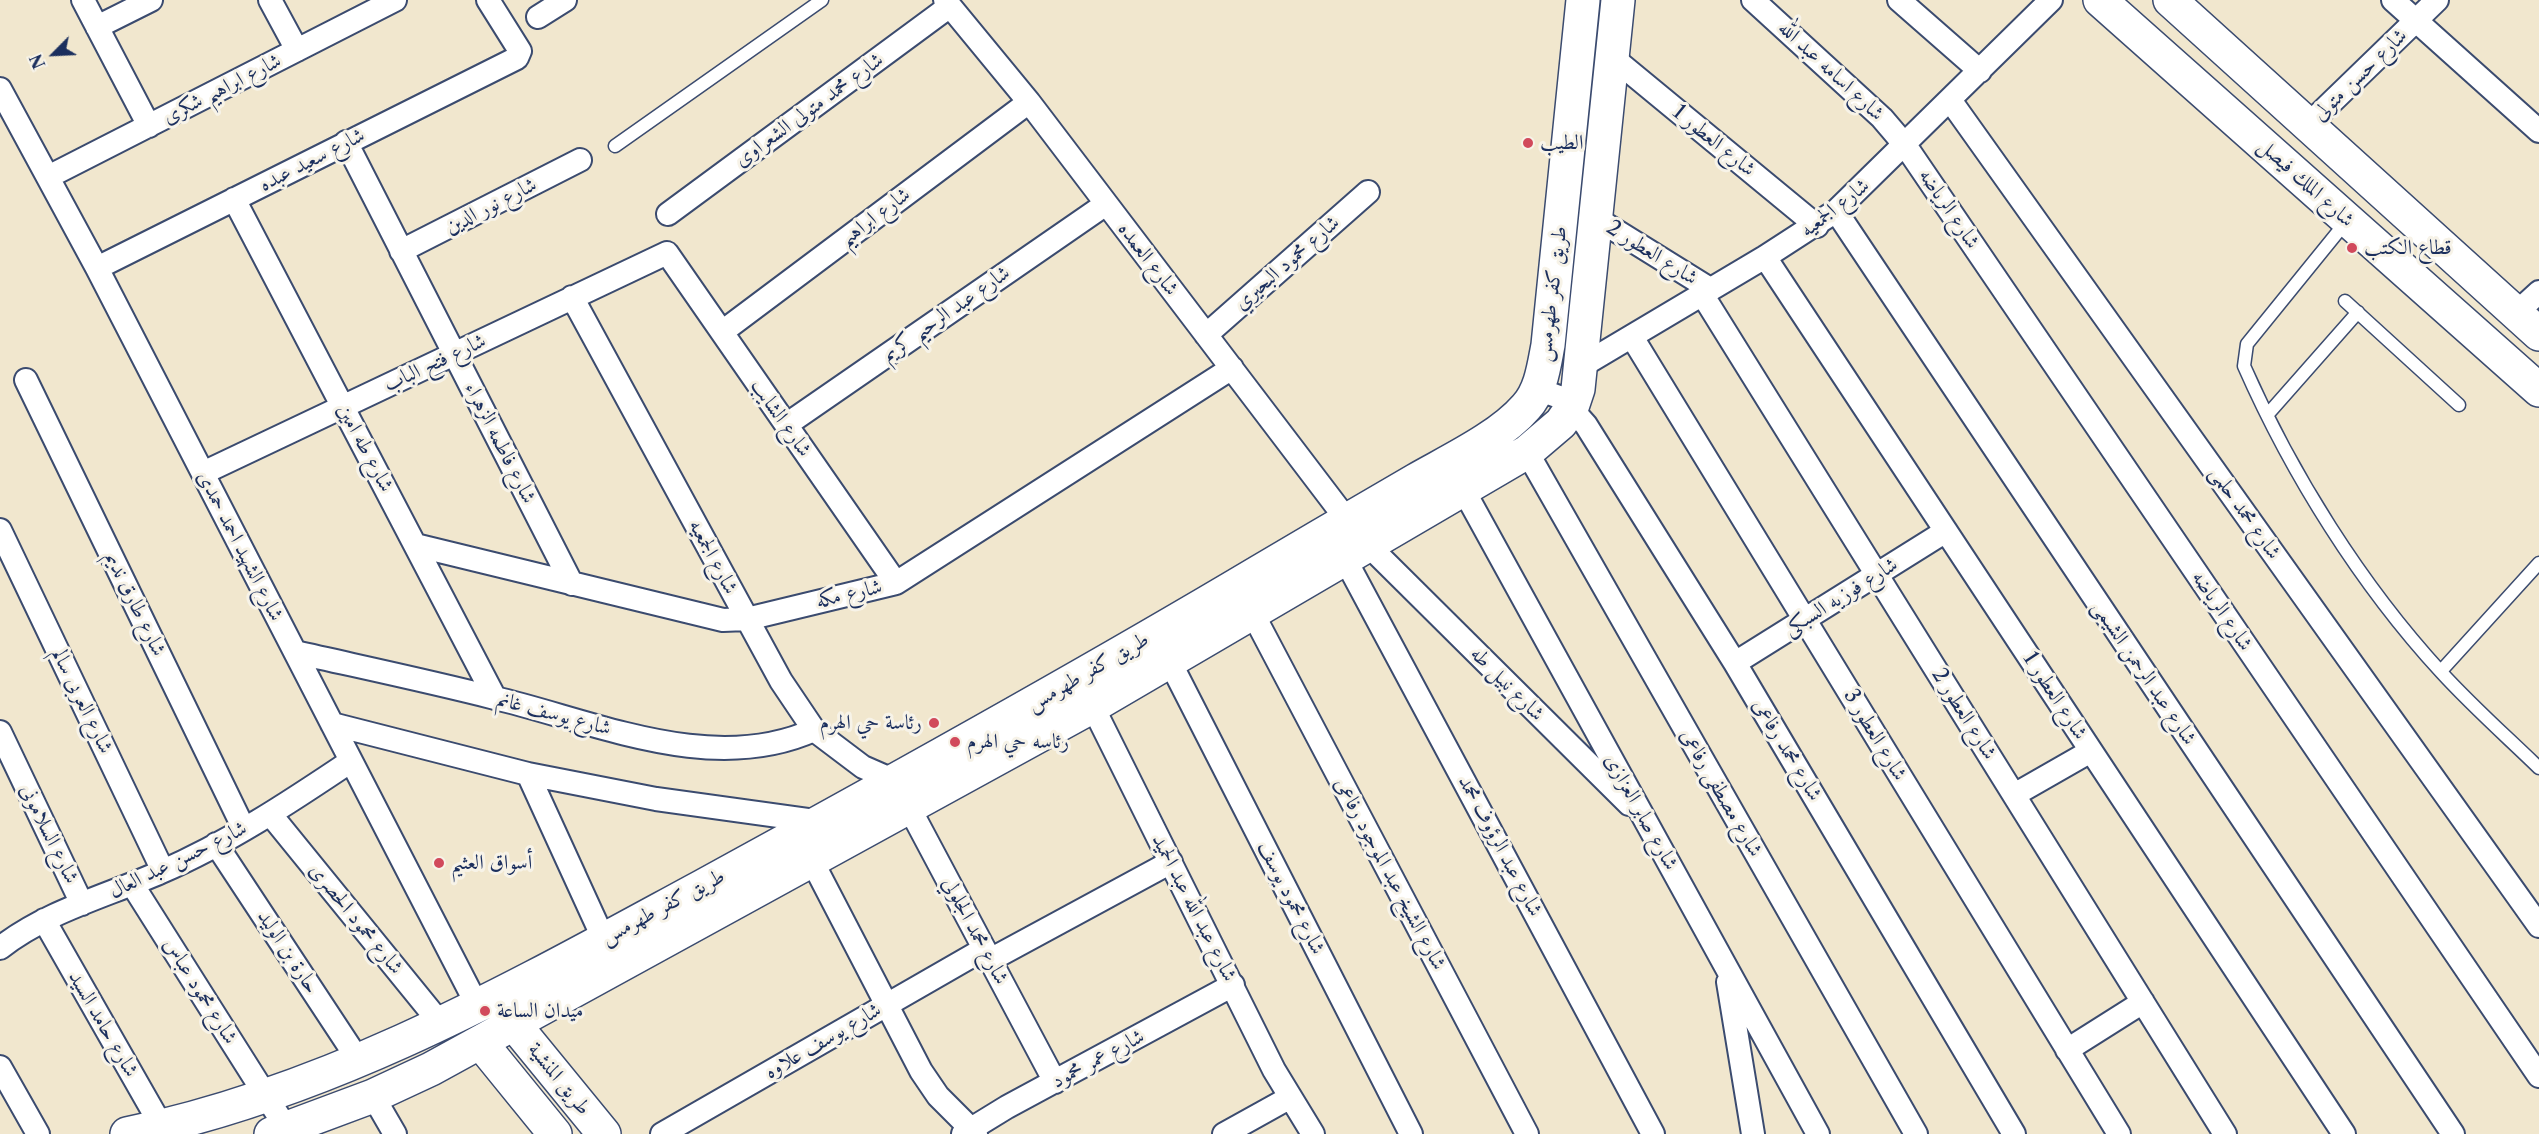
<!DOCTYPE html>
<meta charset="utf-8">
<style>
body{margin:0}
#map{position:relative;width:2539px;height:1134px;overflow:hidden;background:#f1e7ce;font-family:"Libre Caslon Text",serif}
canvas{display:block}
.north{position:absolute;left:24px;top:24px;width:60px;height:60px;-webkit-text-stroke:4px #f7f3e8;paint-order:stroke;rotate:246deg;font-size:16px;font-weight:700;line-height:24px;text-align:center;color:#1b2f5e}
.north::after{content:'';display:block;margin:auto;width:21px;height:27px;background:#1b2f5e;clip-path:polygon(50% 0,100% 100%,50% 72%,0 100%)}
</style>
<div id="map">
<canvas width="2539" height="1134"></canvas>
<div class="north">N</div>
</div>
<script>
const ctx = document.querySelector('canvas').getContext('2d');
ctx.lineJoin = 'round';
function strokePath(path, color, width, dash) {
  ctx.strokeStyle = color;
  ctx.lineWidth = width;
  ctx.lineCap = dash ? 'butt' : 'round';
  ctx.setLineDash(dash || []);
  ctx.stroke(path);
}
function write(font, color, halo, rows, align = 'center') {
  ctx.font = font + ' "Libre Caslon Text",Amiri,serif';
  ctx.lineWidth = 6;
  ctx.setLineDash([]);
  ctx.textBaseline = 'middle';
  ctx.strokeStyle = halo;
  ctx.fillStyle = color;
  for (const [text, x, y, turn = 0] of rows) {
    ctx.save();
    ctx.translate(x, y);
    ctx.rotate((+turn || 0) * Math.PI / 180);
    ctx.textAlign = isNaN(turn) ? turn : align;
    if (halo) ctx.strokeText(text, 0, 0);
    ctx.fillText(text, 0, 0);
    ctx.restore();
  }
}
const lane = new Path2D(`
 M615,146l207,-146
 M2346,222l-99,122 -3,22c48,109 117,219 197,306 31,34 65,64 98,96
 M2345,301l114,104
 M2268,414l90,-102
 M2441,671l98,-108`);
const street = new Path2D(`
 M83,0l66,126
 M270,0l27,50
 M945,0l84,102 318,418
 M1753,0l129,118 23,27 634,931
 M1899,0l81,71
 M2393,0l146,131
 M538,17l27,-17
 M97,27l54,-27
 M1612,57l205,169
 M0,89l97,179 380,737
 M1950,100l589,826
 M2308,125l129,-125
 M346,142l226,442
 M48,177l347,-177
 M234,199l261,499
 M1836,211l617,923
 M668,214l282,-208
 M1594,217l116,72
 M401,251l179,-91
 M1765,257l579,877
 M97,268l420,-210 3,-7 -32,-51
 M1702,294l523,840
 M572,297l209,384 33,49 49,37 32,14 160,301
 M2516,313l23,-21
 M722,332l307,-230
 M1206,335l162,-143
 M1632,337l487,797
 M1580,367l185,-110 71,-46 215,-211
 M26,380l218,449
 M1537,389l25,9 24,27 149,238 279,471
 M786,425l320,-221
 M1527,452l389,682
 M203,473l464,-220 229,330
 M1463,489l355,645
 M0,530l163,341
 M415,545l308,75 24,-1 149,-36 336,-215
 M1368,545l261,259
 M1345,559l308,575
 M1253,614l274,520
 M295,652c66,15 133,29 200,46 101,24 217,78 319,32
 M1170,662l241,472
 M1735,663l211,-132
 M1086,693l188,377 39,64
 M332,724l196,50 128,25 166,23
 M0,732l82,172
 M528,774l76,166
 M2014,795l77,-44
 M271,815l170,209
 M216,844l143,217
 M812,861l109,210 17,25 38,38
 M132,884l158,250
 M44,920l118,207
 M0,948c47,-37 107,-52 161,-76 67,-29 129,-70 190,-111
 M990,960l181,-98
 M1728,982l25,152
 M2067,1050l76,-48
 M0,1067l38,67
 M373,1096l22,38
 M662,1134l322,-185
 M963,1134l44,-27 226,-122
 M1224,1134l65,-36`);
const secondary = new Path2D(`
 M514,1024l90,110
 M481,1043l74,91
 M127,1134c208,-43 391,-148 576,-248 187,-102 373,-205 556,-314 52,-31 105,-62 157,-92 35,-20 84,-43 110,-73 15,-16 18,-41 22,-62l35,-345
 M271,1134l102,-38 58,-27 662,-363 434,-254 34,-29 11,-16 6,-18 40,-389`);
const primary = new Path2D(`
 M2100,0l439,390
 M2170,0l369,334`);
strokePath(lane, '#3b4b6f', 15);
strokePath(street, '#3b4b6f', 26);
strokePath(secondary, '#3b4b6f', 36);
strokePath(primary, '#3b4b6f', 36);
strokePath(lane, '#fff', 12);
strokePath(street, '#fff', 22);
strokePath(secondary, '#fff', 33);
strokePath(primary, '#fff', 33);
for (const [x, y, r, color] of [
 [1528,143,6,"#d1495b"],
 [2352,248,6,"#d1495b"],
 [934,723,6,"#d1495b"],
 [955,742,6,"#d1495b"],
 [439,863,6,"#d1495b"],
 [485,1011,6,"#d1495b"]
]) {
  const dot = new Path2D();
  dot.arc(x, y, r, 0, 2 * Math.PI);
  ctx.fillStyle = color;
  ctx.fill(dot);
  strokePath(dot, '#f7f3e8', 2);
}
write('21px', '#1b2f5e', '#f7f3e8', [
 ["شارع اسامه عبد الله",1831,71,43],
 ["شارع حسن متولى",2360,75,-44],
 ["شارع ابراهيم شكرى",222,89,-27],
 ["شارع محمد متولى الشعراوى",809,110,-36],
 ["شارع العطور 1",1714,141,39],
 ["شارع سعيد عبده",312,160,-27],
 ["شارع الملك فيصل",2306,183,42],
 ["شارع نور الدين",491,206,-27],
 ["شارع الجمعيه",1835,208,-38],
 ["شارع الرياضه",1949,209,56],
 ["شارع ابراهيم",875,217,-37],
 ["شارع العطور 2",1652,253,32],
 ["شارع العمده",1148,259,53],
 ["شارع محمود البحيري",1287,263,-41],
 ["طريق كفر طهرمس",1552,294,-83],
 ["شارع عبد الرحيم كريم",946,314,-35],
 ["شارع فتح الباب",435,363,-25],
 ["شارع الشايب",781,418,55],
 ["شارع فاطمه الزهراء",500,443,63],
 ["شارع طه امين",365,448,62],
 ["شارع محمد حلمى",2245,513,55],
 ["شارع الشهيد احمد حمدى",240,546,63],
 ["شارع الجمعيه",713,557,62],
 ["شارع مكه",849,594,-13],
 ["شارع فوزيه السبكى",1841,597,-32],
 ["شارع طارق نديم",135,604,64],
 ["شارع الرياضه",2222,611,56],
 ["طريق كفر طهرمس",1088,672,-30],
 ["شارع عبد الرحمن الشيمى",2144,673,56],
 ["شارع نبيل طه",1507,684,45],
 ["شارع العطور 1",2055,696,57],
 ["شارع العربى سالم",82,701,64],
 ["شارع يوسف غانم",554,714,15],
 ["شارع العطور 2",1964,714,58],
 ["شارع العطور 3",1875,735,59],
 ["شارع محمد رفاعى",1787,750,59],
 ["شارع مصطفى رفاعى",1721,793,60],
 ["شارع صابر العزازى",1641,812,61],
 ["شارع السلامونى",49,834,64],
 ["شارع عبد الرؤوف محمد",1500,846,62],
 ["شارع حسن عبد العال",178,860,-26],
 ["شارع الشيخ عبد الموجود رفاعى",1390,874,62],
 ["شارع محمود يوسف",1291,898,63],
 ["طريق كفر طهرمس",663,907,-28],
 ["شارع عبد الله عبد الحميد",1194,908,63],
 ["شارع محمود الحصرى",356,919,51],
 ["شارع محمد الجلولي",975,931,62],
 ["حارة بن الوليد",288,952,57],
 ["شارع محمود عباس",200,991,58],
 ["شارع حامد السيد",103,1024,60],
 ["شارع يوسف علاوه",823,1041,-30],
 ["شارع عمر محمود",1098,1059,-28],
 ["طريق المنشية",559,1079,51]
]);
write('21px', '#1b2f5e', '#f7f3e8', [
 ["الطيب",1540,143],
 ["قطاع الكتب",2364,248],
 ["رئاسة حي الهرم",922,723,"right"],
 ["رئاسه حي الهرم",967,742],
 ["أسواق العثيم",451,863],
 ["ميدان الساعة",497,1011]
], 'left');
</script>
